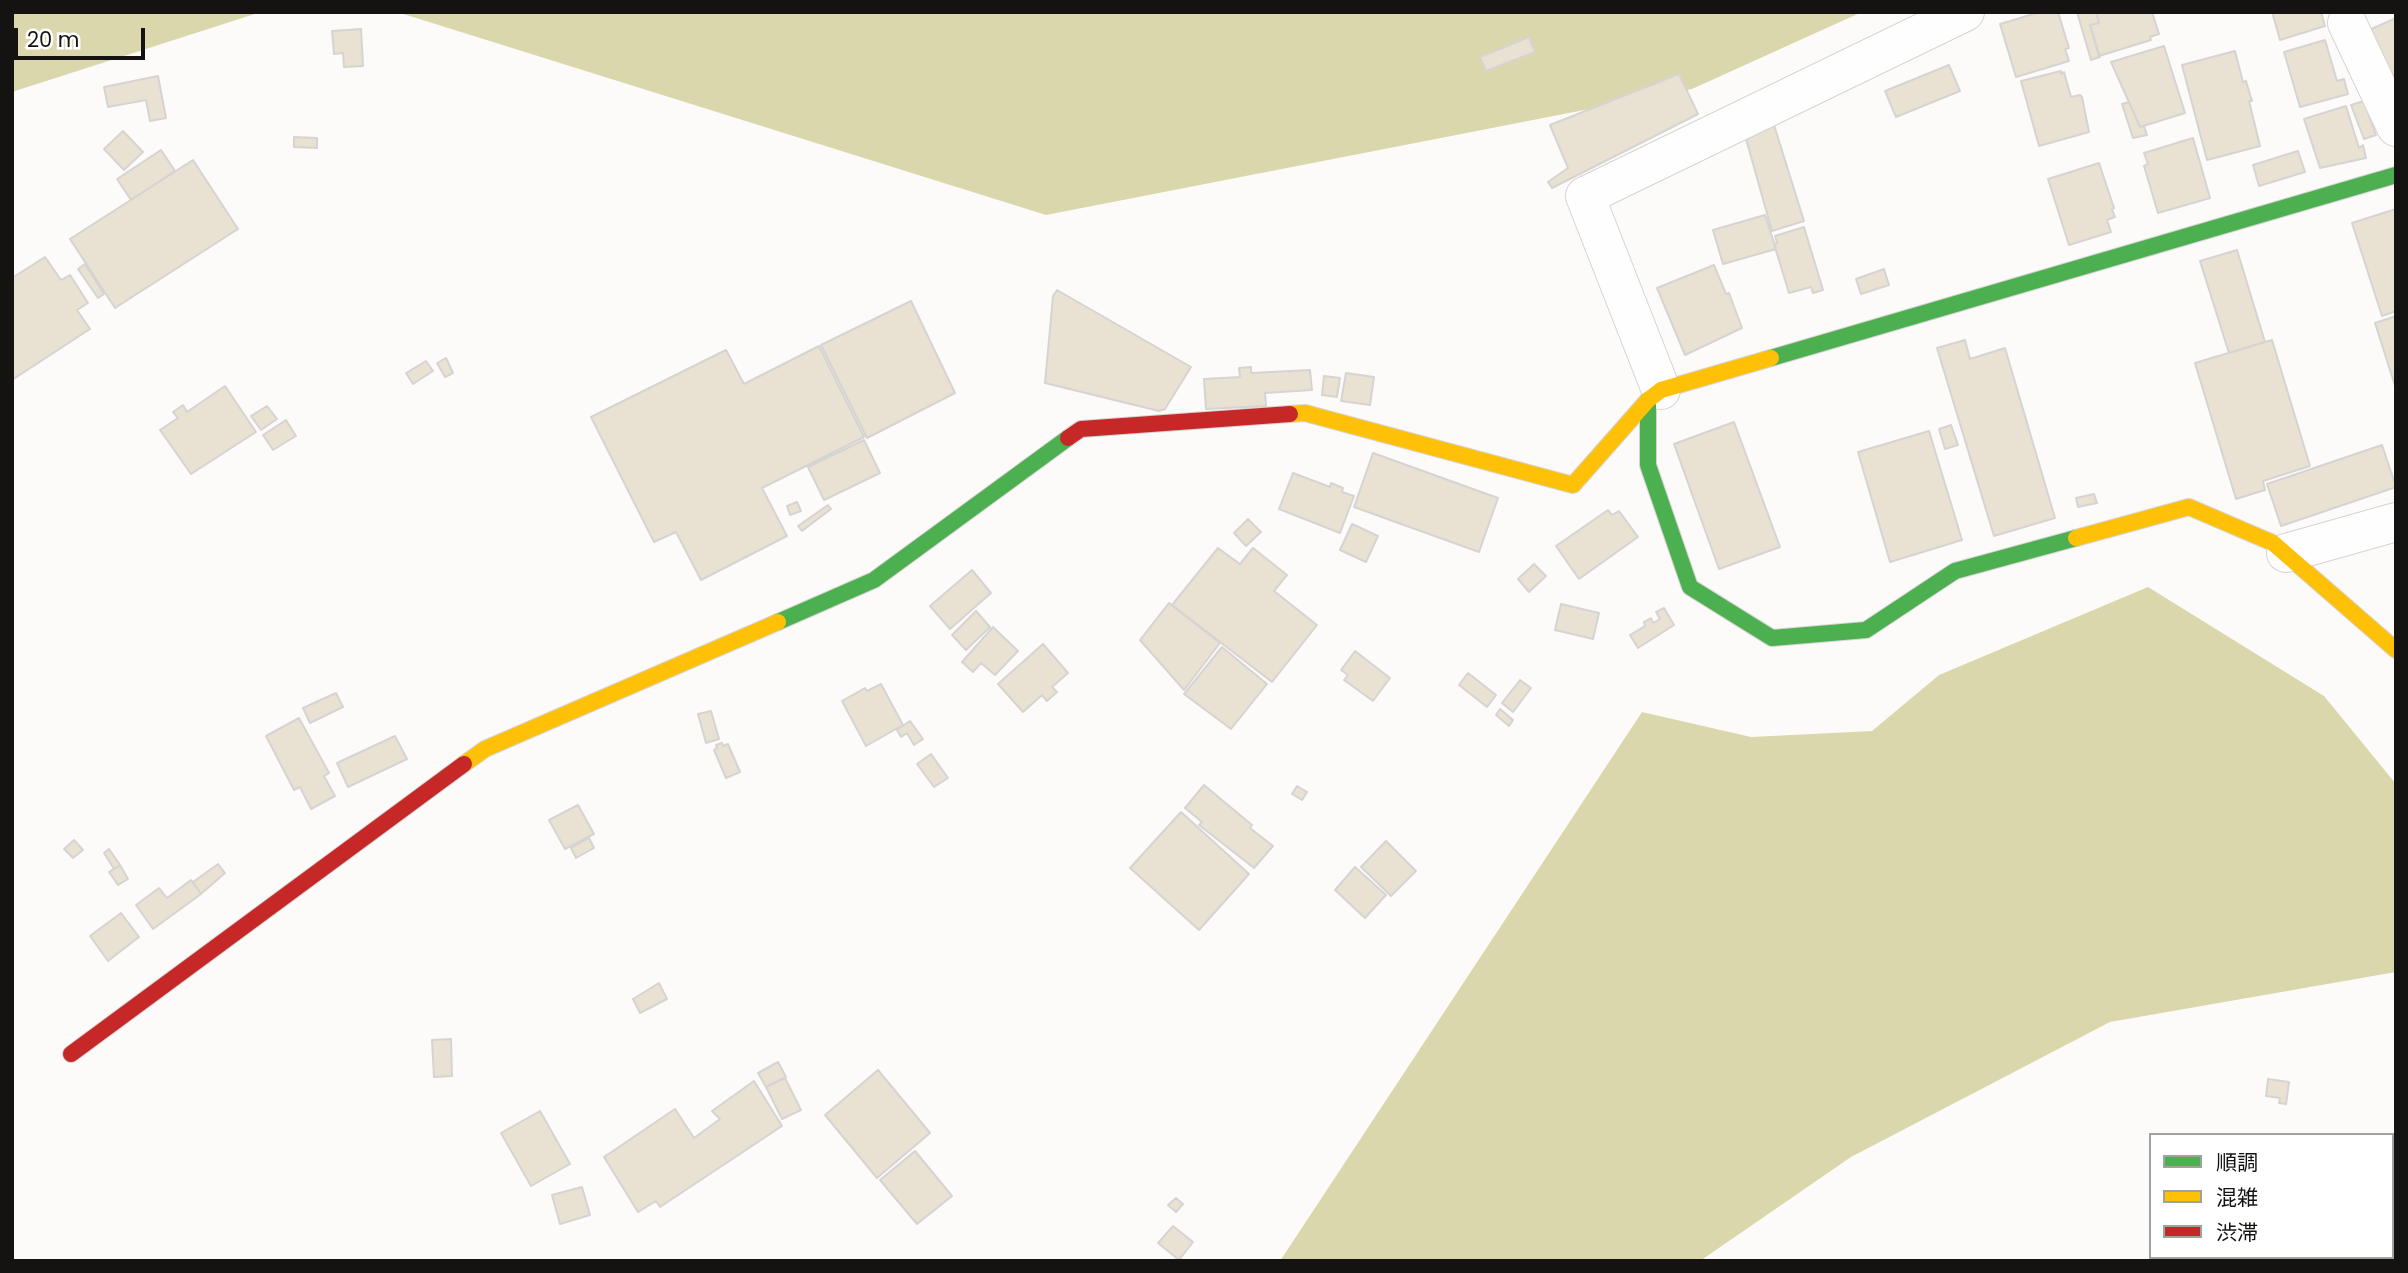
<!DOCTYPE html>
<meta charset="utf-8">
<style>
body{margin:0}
#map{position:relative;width:2408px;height:1273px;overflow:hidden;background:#fdfbf9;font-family:Poppins,"Noto Sans JP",sans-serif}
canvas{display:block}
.frame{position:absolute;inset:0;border:14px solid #151312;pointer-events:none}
.legend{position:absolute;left:2149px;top:1133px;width:245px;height:126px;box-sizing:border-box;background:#fff;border:2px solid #a1a1a0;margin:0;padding:9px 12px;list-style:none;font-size:21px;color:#151312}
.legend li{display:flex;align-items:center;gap:14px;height:35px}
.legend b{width:35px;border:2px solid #a1a1a0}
.scale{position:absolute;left:14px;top:28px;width:131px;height:32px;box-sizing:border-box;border:4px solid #151312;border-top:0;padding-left:9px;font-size:21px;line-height:24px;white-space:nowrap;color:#151312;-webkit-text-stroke:5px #fff;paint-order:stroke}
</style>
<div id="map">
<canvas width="2408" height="1273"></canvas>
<div class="frame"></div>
<ul class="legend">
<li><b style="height:9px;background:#4caf50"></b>順調</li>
<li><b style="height:9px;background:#ffc107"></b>混雑</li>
<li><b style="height:9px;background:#c62828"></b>渋滞</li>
</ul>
<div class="scale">20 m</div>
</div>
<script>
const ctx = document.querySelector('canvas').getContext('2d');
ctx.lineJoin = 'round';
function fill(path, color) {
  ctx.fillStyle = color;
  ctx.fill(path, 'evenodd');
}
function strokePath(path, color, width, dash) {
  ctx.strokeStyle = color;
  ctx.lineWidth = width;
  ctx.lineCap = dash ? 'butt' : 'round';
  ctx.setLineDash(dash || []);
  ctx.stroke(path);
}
fill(new Path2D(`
 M12,12h249l-249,80z
 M397,12h1465l-170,77 -646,126z
 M2148,587l176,109 72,88v188l-286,50 -259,135 -151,104h-420l362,-549 109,25 121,-6 67,-56z`), '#dbd7ad');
const building = new Path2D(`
 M2040,12h18l11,36 -4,1 4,12 -53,16 -16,-53z
 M2077,12h19l3,11 -9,2 10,32 -9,3z
 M2096,12h56l7,22 -9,3 1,3 -52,16 -9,-31 9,-2z
 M2272,12h49l4,14 -45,14z
 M2396,18v58l-8,3 -21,-48z
 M361,29l2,37 -19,1 -1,-14 -9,1 -2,-23z
 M1529,37l6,15 -49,19 -6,-14z
 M2325,40l12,41 7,-2 4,15 -48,13 -16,-55z
 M2164,46l21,67 -45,14 -29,-65z
 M2235,51l8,31 3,-1 6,20h-3l11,45 -53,14 -25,-95z
 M1949,65l11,26 -64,26 -11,-26z
 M2061,71v3l3,-2 7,25 9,-2 2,2 7,35 -50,14 -18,-65z
 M1679,74l19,40 -146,74 -4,-6 20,-14 -18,-43z
 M158,76l8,42 -16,3 -4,-21 -38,7 -4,-20z
 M2364,101l12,34 -12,4 -13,-34z
 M2129,102l11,25 4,-1 3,9 -14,3 -11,-34z
 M2346,106l13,42 4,-3 3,13 -46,10 -16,-49z
 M1774,125l30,96 -32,10 -26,-92z
 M123,131l20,21 -19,18 -20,-21z
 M294,137l23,1v10l-23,-1z
 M2193,138l17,60 -52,15 -14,-47 4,-2 -4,-11z
 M161,150l14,21 -44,29 -14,-21z
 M2298,151l7,21 -46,14 -6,-21z
 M193,160l45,69 -123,79 -45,-69z
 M2099,163l15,45 -2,1 3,8 -8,3 4,12 -42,13 -21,-66z
 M2396,209v102l-14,5 -30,-93z
 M1765,215l11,34 -53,15 -10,-34z
 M1804,227l19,63 -10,3 -2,-6 -22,6 -15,-49 3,-1 -2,-7z
 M2237,250l28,92 -36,11 -29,-92z
 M45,257l16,23 9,-5 18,28 -11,7 13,19 -78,51v-102z
 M85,264l19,30 -6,4 -20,-29z
 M1714,265l12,29 3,-1 13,35 -57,27 -28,-67z
 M1884,269l5,16 -28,9 -5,-15z
 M1057,290l134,77 -26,42 -6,2 -114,-28 8,-87z
 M911,301l44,92 -88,45 -46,-93z
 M2396,316v73l-21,-66z
 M1965,340l5,19 35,-11 50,170 -61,18 -57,-188z
 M2272,340l38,126 -47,15 2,9 -29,9 -41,-136z
 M819,346l45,91 -102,51 25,48 -86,44 -25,-48 -22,10 -63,-125 135,-67 18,34z
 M446,358l7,15 -8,4 -8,-14z
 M426,361l7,10 -20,13 -7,-11z
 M1251,367v6l59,-3 2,20 -47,3 1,13 -60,3 -2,-30 36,-2 -1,-9z
 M1346,373l28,4 -4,28 -29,-4z
 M1324,376l16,2 -3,19 -15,-2z
 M225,386l31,46 -65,42 -31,-44 18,-12 -5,-6 10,-7 4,7z
 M267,406l10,13 -16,11 -10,-14z
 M286,420l10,16 -23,14 -10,-15z
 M1734,422l46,125 -61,22 -45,-125z
 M1951,425l7,20 -13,4 -6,-20z
 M1929,431l33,109 -72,22 -32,-110z
 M864,440l16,33 -56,27 -16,-33z
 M2382,445l14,42 -115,39 -14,-42z
 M1373,453l125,45 -19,54 -125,-45z
 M1293,473l37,14 1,-4 12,5 -1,4 12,4 -14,37 -61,-24z
 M2094,494l3,9 -19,4 -2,-9z
 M797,502l4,9 -11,4 -3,-9z
 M828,505l3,4 -29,22 -4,-5z
 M1608,510l4,5 7,-4 19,26 -59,42 -23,-33z
 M1248,519l13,13 -15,14 -12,-13z
 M1352,524l26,12 -12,26 -26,-12z
 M1218,548l22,16 13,-16 34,27 -13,16 43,34 -45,57 -100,-77z
 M1534,564l12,12 -17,16 -11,-13z
 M972,570l19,23 -41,36 -20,-23z
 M1169,603l51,40 -36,47 -44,-50z
 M1561,604l38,9 -6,26 -38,-9z
 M1664,608l10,17 -36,23 -8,-13 15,-9 -1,-4 7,-4 2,5 7,-4 -4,-7z
 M976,611l14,16 -24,23 -14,-15z
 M993,627l25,24 -23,24 -14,-12 -8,9 -11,-10z
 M1043,644l25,29 -16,14 5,5 -10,9 -5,-6 -19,17 -25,-28z
 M1222,647l45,37 -36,45 -47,-35z
 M1355,651l35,27 -17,23 -29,-21 4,-5 -7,-5z
 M1468,673l28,22 -9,12 -28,-22z
 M1520,680l11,8 -18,24 -11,-9z
 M881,684l22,41 -37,21 -24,-45 23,-13 2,3z
 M336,693l7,14 -33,16 -7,-15z
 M1500,709l13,11 -4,6 -13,-11z
 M711,711l8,28 -13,4 -8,-29z
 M299,718l30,55 -5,3 11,20 -24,13 -11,-22 -6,3 -28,-54z
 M910,721l13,18 -9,6 -7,-12 -6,4 -4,-7z
 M395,736l12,23 -59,28 -11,-24z
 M722,743l1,3 5,-2 12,28 -14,6 -12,-28 3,-2 -1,-3z
 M931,754l17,24 -14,9 -17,-23z
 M1204,785l48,40 -2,3 23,18 -19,22 -55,-43 3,-3 -17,-14z
 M1297,786l10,6 -5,8 -10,-6z
 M578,805l16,29 -29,15 -16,-29z
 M1181,812l68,62 -50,56 -69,-62z
 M589,838l5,10 -18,10 -5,-10z
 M74,840l9,10 -10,8 -9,-9z
 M1386,841l30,30 -25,25 -30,-29z
 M109,849l11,16 -6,4 -10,-16z
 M218,864l7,9 -24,21 -8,-12z
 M120,865l8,14 -10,6 -9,-13z
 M1355,867l31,28 -21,23 -30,-28z
 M191,880l10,14 -48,35 -17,-24 23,-17 8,10z
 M121,913l18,24 -31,24 -18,-25z
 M659,983l8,16 -27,14 -7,-14z
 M451,1039l1,37 -18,1 -2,-37z
 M778,1062l8,15 -20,10 -8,-14z
 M878,1070l52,63 -53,45 -52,-63z
 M785,1078l16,32 -19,9 -16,-32z
 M2268,1079l21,3 -3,22 -7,-1 1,-5 -14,-2z
 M754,1081l28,45 -122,81 -4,-6 -18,11 -34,-55 71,-48 19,29 26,-19 -8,-8z
 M540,1111l30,53 -39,22 -30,-53z
 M915,1151l37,45 -35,28 -37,-44z
 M582,1187l8,28 -30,9 -8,-29z
 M1176,1198l7,6 -7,8 -8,-7z
 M1173,1226l20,16 -14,18 -21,-17z`);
fill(building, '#e9e1d2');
strokePath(building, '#d6d4d2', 2);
const street = new Path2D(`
 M2347,23l49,104
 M1661,390l-76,-194 380,-184
 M2286,553l110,-31`);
const fast = new Path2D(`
 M1771,358l625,-183
 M1648,400v65l42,122 82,51 94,-8 89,-59 121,-33
 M778,622l96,-42 194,-142`);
const slow = new Path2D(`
 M1290,414l15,-1 268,72 75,-85 13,-10 110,-32
 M2076,538l113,-31 84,36 123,107
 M464,764l21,-15 293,-127`);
const jam = new Path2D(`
 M1068,438l13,-9 209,-15
 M71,1054l393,-290`);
strokePath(street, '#d6d4d3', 40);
strokePath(fast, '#d6d4d3', 18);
strokePath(slow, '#d6d4d3', 18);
strokePath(jam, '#d6d4d3', 18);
strokePath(street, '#fffefe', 38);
strokePath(fast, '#4caf50', 16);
strokePath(slow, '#ffc107', 16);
strokePath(jam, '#c62828', 16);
</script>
